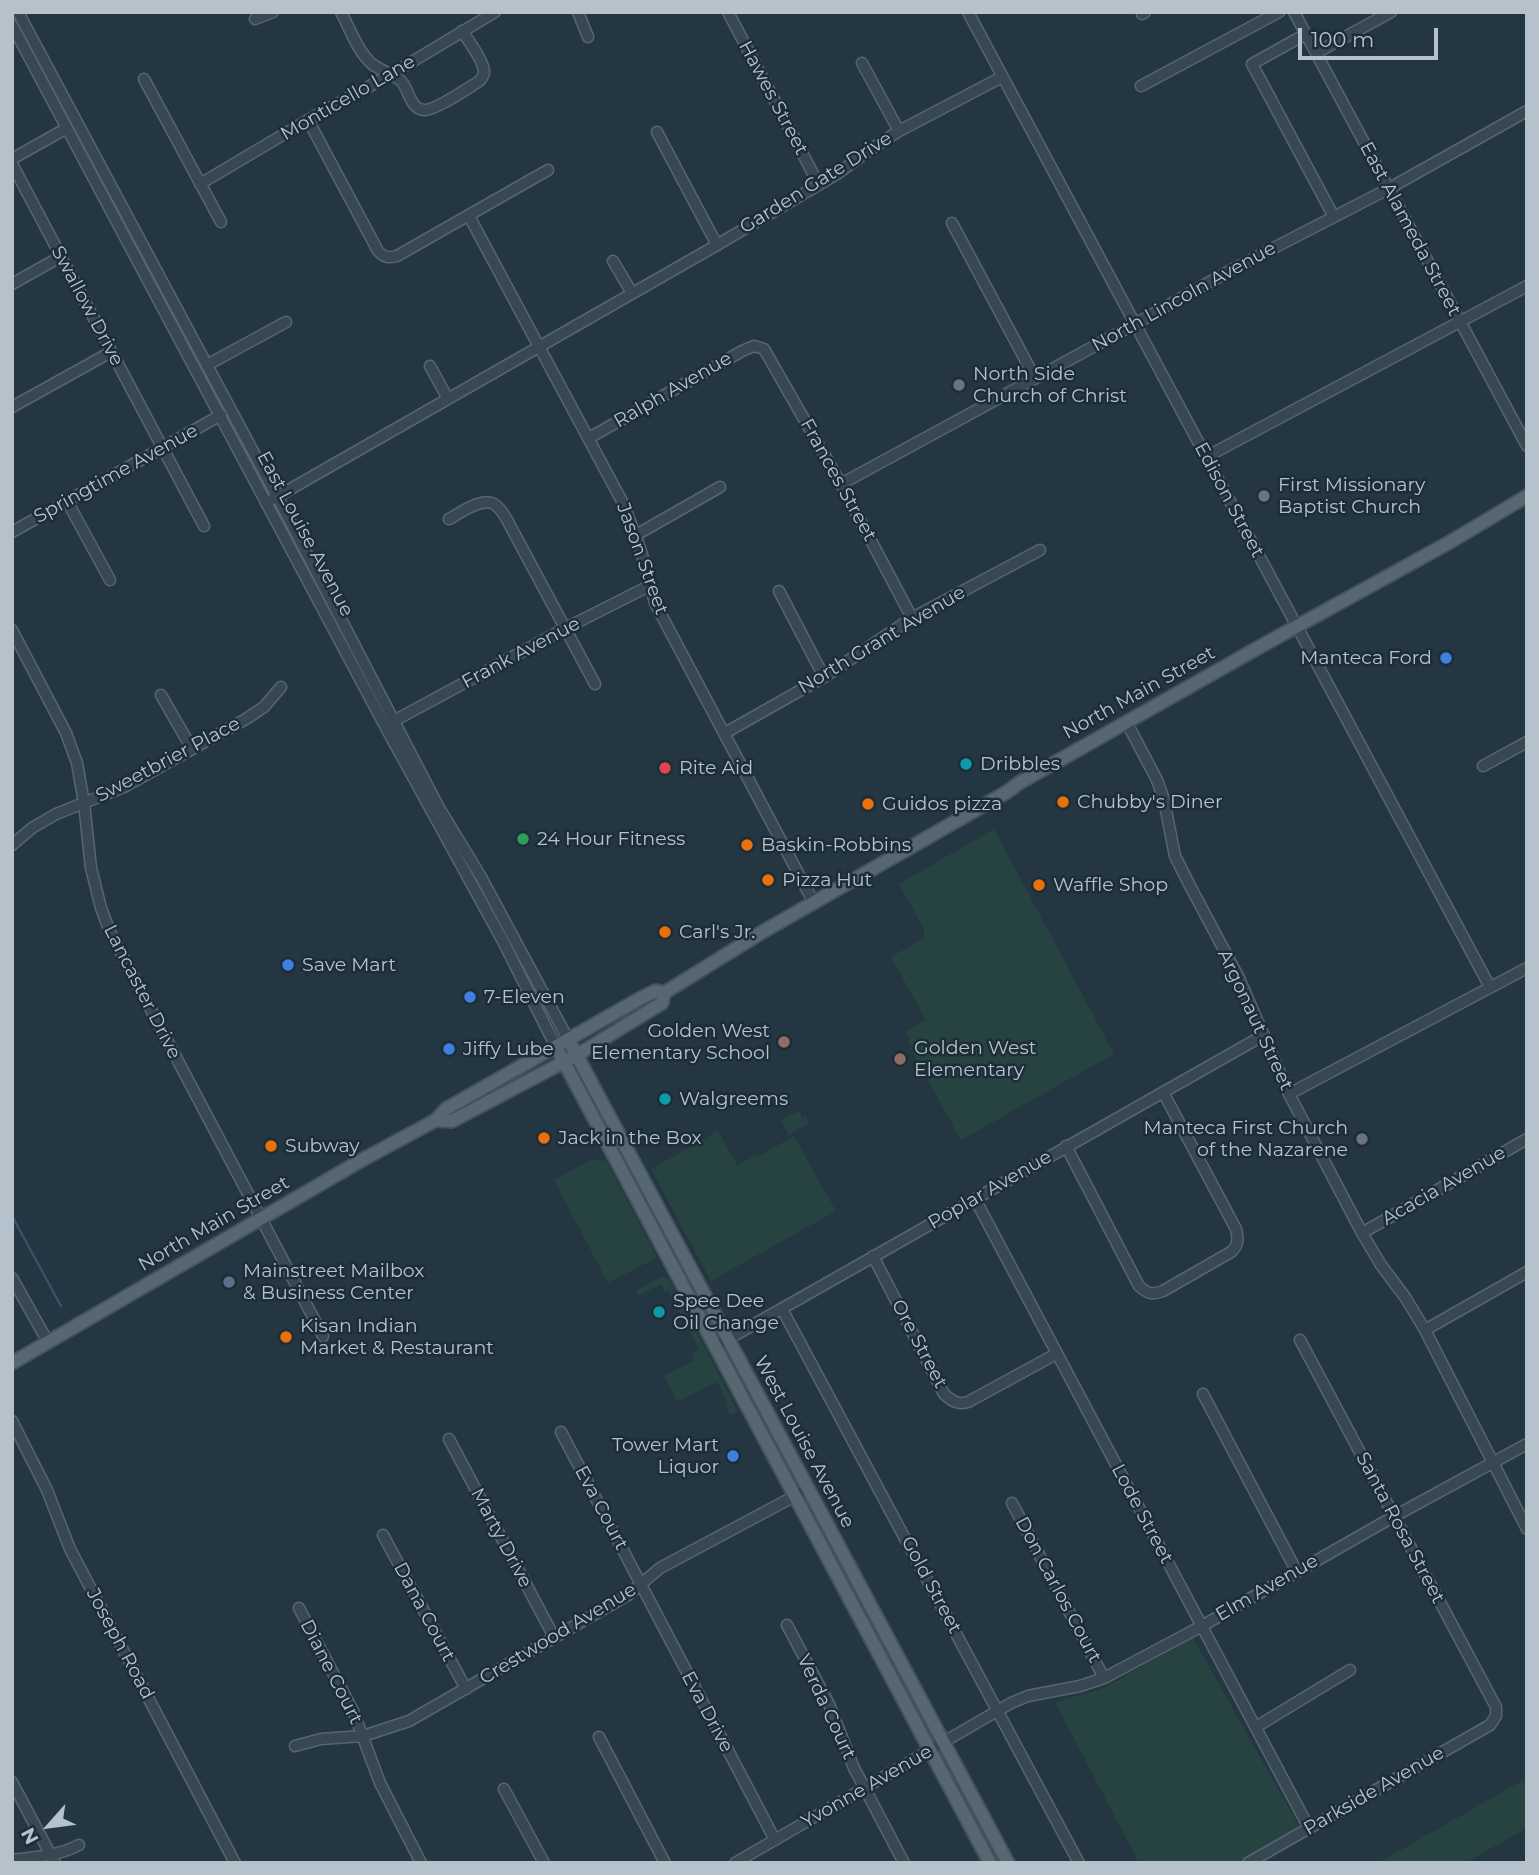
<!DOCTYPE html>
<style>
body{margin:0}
#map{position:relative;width:1539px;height:1875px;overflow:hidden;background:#243642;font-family:Montserrat,sans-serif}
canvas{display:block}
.frame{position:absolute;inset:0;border:14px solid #b5c2cc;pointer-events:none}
.north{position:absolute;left:14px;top:1791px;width:70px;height:70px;-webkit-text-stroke:5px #1d2d37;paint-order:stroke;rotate:242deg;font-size:19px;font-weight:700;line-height:28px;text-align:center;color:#b5c2cc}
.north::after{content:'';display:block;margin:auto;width:24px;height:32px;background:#b5c2cc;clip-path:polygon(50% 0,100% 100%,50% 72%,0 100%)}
.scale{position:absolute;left:1298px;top:28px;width:140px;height:32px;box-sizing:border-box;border:4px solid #b5c2cc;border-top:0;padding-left:9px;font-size:21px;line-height:24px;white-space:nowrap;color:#b5c2cc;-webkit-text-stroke:5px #1d2d37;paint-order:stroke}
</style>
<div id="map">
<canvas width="1539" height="1875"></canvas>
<div class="frame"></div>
<div class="north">N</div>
<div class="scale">100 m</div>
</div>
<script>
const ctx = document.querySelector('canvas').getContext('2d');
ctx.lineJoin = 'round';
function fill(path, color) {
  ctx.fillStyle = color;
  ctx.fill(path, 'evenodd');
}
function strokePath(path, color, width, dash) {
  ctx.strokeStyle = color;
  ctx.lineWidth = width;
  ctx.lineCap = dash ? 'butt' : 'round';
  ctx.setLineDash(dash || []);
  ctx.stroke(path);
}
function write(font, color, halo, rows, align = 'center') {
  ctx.font = font + ' Montserrat,sans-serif';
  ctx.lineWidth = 5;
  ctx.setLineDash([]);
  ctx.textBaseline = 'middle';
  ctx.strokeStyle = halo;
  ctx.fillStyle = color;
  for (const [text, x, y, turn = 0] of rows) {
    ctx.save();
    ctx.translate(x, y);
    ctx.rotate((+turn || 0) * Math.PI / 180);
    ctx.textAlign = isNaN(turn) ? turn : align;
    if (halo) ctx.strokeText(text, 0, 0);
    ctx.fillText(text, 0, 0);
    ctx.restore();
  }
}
fill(new Path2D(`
 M994,829l120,225 -153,86 -47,-85 -8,-24 20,-11 -35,-63 33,-19v-9l-25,-45z
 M799,1111l3,7 4,-2 3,7 -20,12 -8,-15z
 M718,1131l19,34 21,-11 1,2 35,-20 42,75 -125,70 -60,-112z
 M592,1159l14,2 50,94 -2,4 -46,24 -54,-103z
 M661,1277l7,1 70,133 -8,4 -4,-9 2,-2 -11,-22 -39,20 -14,-26 30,-16 -3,-6 8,-5 -31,-58 -3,1 -4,-8 -22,12 -4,-5z
 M1193,1638l107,190 -61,35h-100l-84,-161 47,-13z
 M1527,1778v50l-62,35h-87z`), '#264341');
strokePath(new Path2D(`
 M12,1216l49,90`), '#345469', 2.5);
const minor = new Path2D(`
 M18,12l259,484 161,310 43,71 87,162
 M341,12c9,17 17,40 31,52 9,7 21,10 29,17 8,8 9,28 23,29 10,1 44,-22 54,-28 3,-3 6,-5 6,-10 0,-11 -16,-32 -22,-41
 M578,12l10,25
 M728,12l91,173
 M968,12l522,975
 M1294,12l233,434
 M1142,14l3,-2
 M255,19l18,-7
 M12,25l373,701 119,217 52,104
 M1306,34l-54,30 82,153
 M1316,53l75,-41
 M862,63l37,68
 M144,79l77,143
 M1141,86l138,-74
 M308,120l70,131c7,7 10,7 19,5l151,-86
 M657,132l60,113
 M12,159l55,-31
 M12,164l192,362
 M200,184l108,-64 82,-45 105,-63
 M469,216l155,289 17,46 14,52 159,300
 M952,223l83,155
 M613,261l19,32
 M12,284l48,-27
 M207,365l79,-43
 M430,366l18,33
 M12,407l99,-55
 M589,438l153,-87 12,-5 10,3 77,135 71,134
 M1206,457l321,-171
 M841,484l294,-160 96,-54 157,-81 139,-78
 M273,499l444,-254 120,-71 37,-27 25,-16 103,-54
 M67,501l43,79
 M449,519c11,-6 33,-22 45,-15 5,3 9,9 12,14l89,166
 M12,532l209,-117
 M636,535l84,-48
 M779,591l45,86
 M12,630l54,103 11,30 7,40 7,65 10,40 9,24c71,135 143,269 213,404
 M161,695l31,54
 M390,723l176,-95 83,-42
 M1127,723l30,57 7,20 11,56 14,28 50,94 50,116 73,139 19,32 24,32 20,33 102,199
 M725,733l99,-56 88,-59 128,-68
 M1483,766l44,-24
 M12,845l20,-17 24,-14 68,-27 122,-68 18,-12 17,-20
 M1289,1094l238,-126
 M1066,1146l73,140c9,8 13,9 24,5l68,-39c8,-7 7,-14 5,-23l-73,-137
 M975,1199l334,629
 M1362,1233l165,-94
 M873,1256l71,138c8,7 13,11 24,8l88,-48
 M12,1278l36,64
 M782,1309l297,554
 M1425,1330l102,-58
 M716,1346l548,-311
 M1203,1394l94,178
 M12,1421l35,69 23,59 165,314
 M561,1432l214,408
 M449,1439l105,198
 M1012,1503l92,175
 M383,1535l83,154
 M299,1608l54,103 27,72 41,80
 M787,1625l42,79 25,64 50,95
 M1256,1727l94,-57
 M599,1737l66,126
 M295,1746l26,-7 42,-3 46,-15 219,-126 32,-27 148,-79
 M12,1782l43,81
 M504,1789l40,74
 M12,1860c25,-3 45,-4 67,-15
 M735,1863l276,-160 17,-7 52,-10 24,-8 98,-52 191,-109 134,-73
 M1248,1863l242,-138 6,-9v-9l-196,-367`);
const major = new Path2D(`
 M568,1039l440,824
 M556,1047l434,816
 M436,1120l16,1 125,-66 85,-52 2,-10
 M12,1363l350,-203 74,-40 10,-11 195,-111 15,-7 8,2 100,-62 243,-139 12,-9 244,-138 187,-103 77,-46`);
strokePath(minor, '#56656f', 13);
strokePath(major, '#42515b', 16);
strokePath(minor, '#384852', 10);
strokePath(major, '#566772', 12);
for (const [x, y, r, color] of [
 [959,385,7,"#6b7280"],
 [1264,496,7,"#6b7280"],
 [1446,658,7,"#3f7fe0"],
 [966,764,7,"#0f9aa8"],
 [665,768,7,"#e0444e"],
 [1063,802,7,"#e8710a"],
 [868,804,7,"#e8710a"],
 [523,839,7,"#2e9e5b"],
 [747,845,7,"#e8710a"],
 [768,880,7,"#e8710a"],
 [1039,885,7,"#e8710a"],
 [665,932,7,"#e8710a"],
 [288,965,7,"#3f7fe0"],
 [470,997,7,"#3f7fe0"],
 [784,1042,7,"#8d6e63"],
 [449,1049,7,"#3f7fe0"],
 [900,1059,7,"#8d6e63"],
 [665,1099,7,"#0f9aa8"],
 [544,1138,7,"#e8710a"],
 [1362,1139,7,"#6b7280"],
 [271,1146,7,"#e8710a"],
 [229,1282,7,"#5c6f8a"],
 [659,1312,7,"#0f9aa8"],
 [286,1337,7,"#e8710a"],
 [733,1456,7,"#3f7fe0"]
]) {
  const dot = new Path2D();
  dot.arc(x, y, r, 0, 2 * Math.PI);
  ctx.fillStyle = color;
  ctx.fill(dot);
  strokePath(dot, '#1d2d37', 2.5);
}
write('19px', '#b5c2cc', '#1d2d37', [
 ["Monticello Lane",348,98,-30],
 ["Hawes Street",773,98,62],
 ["Garden Gate Drive",816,183,-32],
 ["East Alameda Street",1410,229,62],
 ["North Lincoln Avenue",1184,297,-29],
 ["Swallow Drive",87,306,62],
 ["Ralph Avenue",673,390,-30],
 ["Springtime Avenue",116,474,-29],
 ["Frances Street",838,480,61],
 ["Edison Street",1229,500,62],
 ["East Louise Avenue",305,534,62],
 ["Jason Street",642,559,70],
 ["North Grant Avenue",882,640,-31],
 ["Frank Avenue",521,653,-28],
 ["North Main Street",1139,693,-29],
 ["Sweetbrier Place",168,760,-28],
 ["Lancaster Drive",142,992,63],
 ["Argonaut Street",1255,1020,65],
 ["Acacia Avenue",1444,1186,-30],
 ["Poplar Avenue",990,1190,-30],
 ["North Main Street",214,1224,-30],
 ["Ore Street",919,1344,62],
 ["West Louise Avenue",804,1442,62],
 ["Eva Court",601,1508,62],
 ["Lode Street",1142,1514,62],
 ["Santa Rosa Street",1400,1528,62],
 ["Marty Drive",501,1538,62],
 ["Gold Street",931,1585,62],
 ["Elm Avenue",1267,1588,-30],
 ["Don Carlos Court",1058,1590,62],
 ["Dana Court",424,1612,62],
 ["Crestwood Avenue",558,1634,-31],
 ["Joseph Road",120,1644,62],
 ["Diane Court",331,1672,63],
 ["Verda Court",826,1707,65],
 ["Eva Drive",707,1712,62],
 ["Yvonne Avenue",867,1787,-30],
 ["Parkside Avenue",1374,1791,-30]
]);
write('19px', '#b5c2cc', '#1d2d37', [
 ["North Side",973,374],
 ["Church of Christ",973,396],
 ["First Missionary",1278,485],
 ["Baptist Church",1278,507],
 ["Manteca Ford",1432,658,"right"],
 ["Dribbles",980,764],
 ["Rite Aid",679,768],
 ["Chubby's Diner",1077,802],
 ["Guidos pizza",882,804],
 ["24 Hour Fitness",537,839],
 ["Baskin-Robbins",761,845],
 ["Pizza Hut",782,880],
 ["Waffle Shop",1053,885],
 ["Carl's Jr.",679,932],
 ["Save Mart",302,965],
 ["7-Eleven",484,997],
 ["Golden West",770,1031,"right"],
 ["Elementary School",770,1053,"right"],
 ["Golden West",914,1048],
 ["Elementary",914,1070],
 ["Jiffy Lube",463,1049],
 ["Walgreems",679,1099],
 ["Manteca First Church",1348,1128,"right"],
 ["of the Nazarene",1348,1150,"right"],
 ["Jack in the Box",558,1138],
 ["Subway",285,1146],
 ["Mainstreet Mailbox",243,1271],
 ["& Business Center",243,1293],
 ["Spee Dee",673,1301],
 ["Oil Change",673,1323],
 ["Kisan Indian",300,1326],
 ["Market & Restaurant",300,1348],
 ["Tower Mart",719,1445,"right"],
 ["Liquor",719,1467,"right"]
], 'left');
</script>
